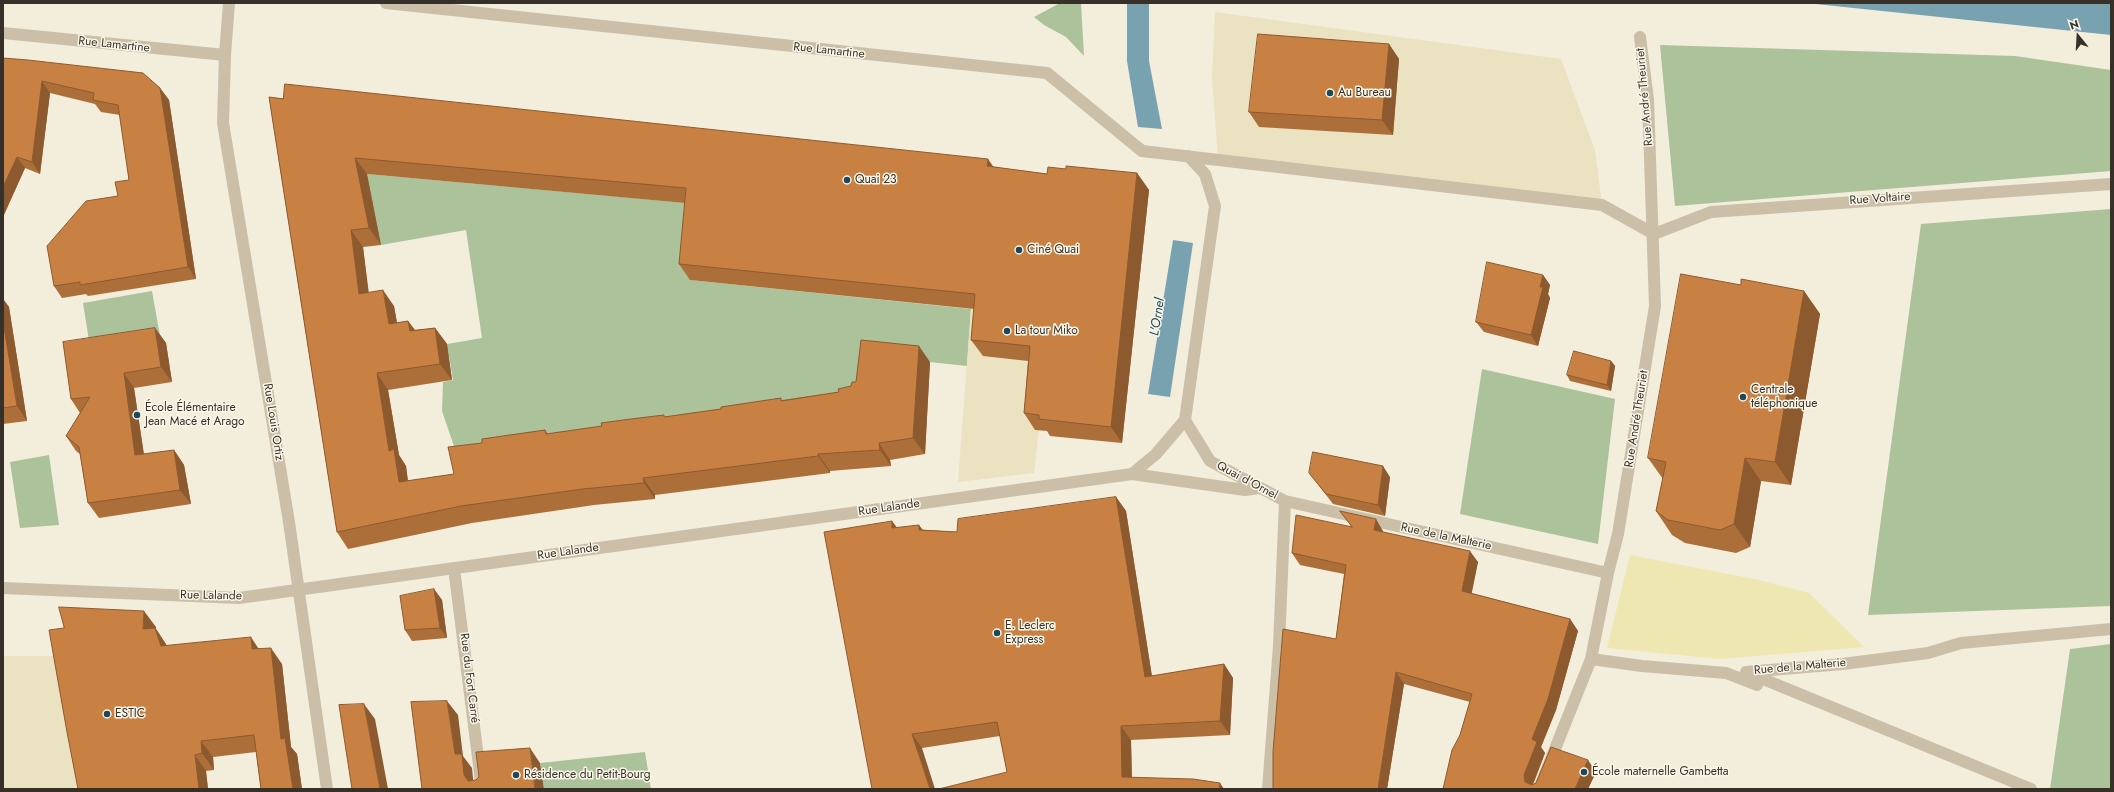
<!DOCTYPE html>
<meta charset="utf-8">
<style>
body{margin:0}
#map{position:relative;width:2114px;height:792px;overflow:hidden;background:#f3eddb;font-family:Jost,sans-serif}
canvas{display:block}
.frame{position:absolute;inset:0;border:4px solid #373028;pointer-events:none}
.north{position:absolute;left:2058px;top:16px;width:40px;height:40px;-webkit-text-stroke:3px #faf6e8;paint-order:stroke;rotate:342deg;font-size:11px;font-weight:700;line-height:16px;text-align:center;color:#373028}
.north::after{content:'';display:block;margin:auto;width:14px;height:18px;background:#373028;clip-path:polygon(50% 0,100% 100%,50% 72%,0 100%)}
</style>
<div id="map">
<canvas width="2114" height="792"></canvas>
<div class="frame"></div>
<div class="north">N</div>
</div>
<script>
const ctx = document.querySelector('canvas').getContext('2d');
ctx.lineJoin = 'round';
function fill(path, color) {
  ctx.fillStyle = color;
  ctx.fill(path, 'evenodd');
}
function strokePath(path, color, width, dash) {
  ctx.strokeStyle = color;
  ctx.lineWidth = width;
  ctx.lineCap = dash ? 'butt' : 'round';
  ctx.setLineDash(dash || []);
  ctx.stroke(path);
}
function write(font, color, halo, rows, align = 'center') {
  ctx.font = font + ' Jost,sans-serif';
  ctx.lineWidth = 3;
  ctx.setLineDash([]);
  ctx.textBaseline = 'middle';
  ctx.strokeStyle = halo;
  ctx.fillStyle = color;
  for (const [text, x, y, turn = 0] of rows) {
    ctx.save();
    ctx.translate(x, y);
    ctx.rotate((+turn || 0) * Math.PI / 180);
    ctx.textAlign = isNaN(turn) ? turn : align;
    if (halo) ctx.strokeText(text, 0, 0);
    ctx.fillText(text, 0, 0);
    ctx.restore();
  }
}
fill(new Path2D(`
 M1060,3h21l3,53 -18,-19 -22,-12 -10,-8z
 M1660,45l355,11 96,14v101l-436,35z
 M367,174l331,30 -8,76 281,29 -4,57 -94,-10 -6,42 -407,66 -18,-53 1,-29 10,-2 -6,-36 35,-6 -16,-108 -85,15z
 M2111,209v397l-243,9 53,-391z
 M152,291l8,45 -70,11 -7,-44z
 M1482,369l133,30 -17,145 -138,-30z
 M49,455l10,70 -39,3 -10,-66z
 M2111,644v145h-61l20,-140z
 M645,752l6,37h-107l-4,-26z`), '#acc29b');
fill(new Path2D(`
 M1630,555l129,25 50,13 55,54 -143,12 -114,-11z`), '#efe7b1');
fill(new Path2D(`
 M1215,12l346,47 34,91 7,55 -384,-46 -6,-81z
 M971,309l15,2 42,35 7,84h4l-5,43 -76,9z
 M3,656h59l26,133h-85z`), '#ebe2c2');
fill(new Path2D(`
 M1127,3h22v58l13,68 -24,-2 -11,-66z
 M1806,3h305v32z
 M1173,240l20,3 -23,154 -22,-3z`), '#79a2b1');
strokePath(new Path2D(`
 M229,3l-4,52 -2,68 66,399 38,267
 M386,3l661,70 95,78 460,54 52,29 57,-22 400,-28
 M3,33l222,22
 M1188,156l17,18 10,32 -30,214 25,41 75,40 -6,145 -11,143
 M1132,474l24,-20 29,-34
 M1285,501l323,72
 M454,568l28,221
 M3,588l236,10 893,-124 113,16 14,-2
 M1591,659l51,7 84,7 31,12
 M1539,789l52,-130 17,-86 10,-39 37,-228 -7,-207 -8,-62
 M2031,789l-285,-117 97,-8 85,-11 33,-10 150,-14`), '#cbbfa7', 12);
fill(new Path2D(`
 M1389,44l10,15 -6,76 -134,-8 -10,-15z
 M3,58l157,30 9,12 27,179 -108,17 -2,-2 -24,4 -8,-12 75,-106 -9,-65 -19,-3 -6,-8 -45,-11 -10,81 -15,-6 -22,49z
 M269,97l725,70 53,7 19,-5 71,4 12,17 -27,253 -72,-7 -3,-5 -12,-1 -11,-17 4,-52 -45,-5 -12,-16 3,-31 -284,-29 -11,-16 6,-61 -318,-29 14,71 -18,2 5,45 26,14 3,17 11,-2 7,9 20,-2 12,16 5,36 -64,10 11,65 7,11 2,15 46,-7 28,-31 63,-13 3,4 234,-34 57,-8 12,-6 5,-4 74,-20 -5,92 -35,6 1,6 -61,5v2l-175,22v4l-61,6 -122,18 -124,26 -11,-17z
 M1543,275l7,10 -2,9 2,4 -12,48 -54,-14 -8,-10z
 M1741,285l63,6 16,23 -29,171 -30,-4 -11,66 -14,6 -51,-10 -13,-8 -16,-24 7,-32 -15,-21z
 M3,299l6,8 18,114 -24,3z
 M155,328l11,15 6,39 -38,6 10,66 30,-4 10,15 7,39 -92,14 -11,-15 -8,-49 -4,-3 -10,-15 14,-23 -9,-14z
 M1611,361l4,5 -4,25 -41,-10 -3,-6z
 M1309,473l81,4 -5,39 -52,-12 -16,-21z
 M1116,497l10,14 26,165 72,-12 9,14 -3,57 -99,5 1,38 -125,-6 -7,-36 -78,12 -50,41 20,-268 5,7 60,4z
 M1340,511l43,20v1l95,30 -7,31 99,26 8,12 -22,79 -15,37 4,6 -12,32 63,-13 -8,17h-145l27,-87 -66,-18 -17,105h-114l63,-150 8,-65 -44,-9 -8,-12 59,-27z
 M434,589l8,11 5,38 -35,3 -7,-11z
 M156,627v2l11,17 92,3 23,15 9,83 6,7 5,35h-41l-5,-37 -43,5 1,13 -8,1 2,18h-130l-14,-161z`), '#ad6f3a');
fill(new Path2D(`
 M1389,44l10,15 -6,76 -11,-15z
 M42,81l8,12 -10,81 -8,-12z
 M160,88l9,12 27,179 -8,-12z
 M17,157l8,11 -22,49v-30z
 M355,158l12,16 14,71 -12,-17z
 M988,159l11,16 -12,-9z
 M1137,173l12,17 -27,253 -11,-16z
 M351,230l12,17 8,63 -12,-16z
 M1543,275l7,10 -2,9 2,4 -12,48 -7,-11 9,-48z
 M383,290l11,16 6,34 -11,-16z
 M1804,291l16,23 -29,171 -16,-23z
 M3,299l6,8 18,114 -10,-15 -14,-85z
 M408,321l12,16 -10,-6z
 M155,328l11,15 6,39 -11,-15z
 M435,328l12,16 5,36 -12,-16z
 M919,346l11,16 -5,92 -12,-16z
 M1611,361l4,5 -4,25 -4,-6z
 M124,373l10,15 12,82 -11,-15z
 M377,373l11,17 11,65 7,11 4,33 -11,-17 -10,-31z
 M879,443l11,17 1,6 -11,-16z
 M174,450l10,15 7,39 -11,-14z
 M818,454l12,17v2l-12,-17z
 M1745,458l16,23 -11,66 -16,-23z
 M1383,466l7,11 -5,39 -7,-11z
 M643,478l12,17v4l-11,-16z
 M1116,497l10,14 28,179 -9,-13z
 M1376,519l7,12 -1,10 -8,-11z
 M892,521l10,14 -10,-7z
 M919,525l10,13 -10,-8z
 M1470,551l8,11 -8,40 -8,-11z
 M434,589l8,11 5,38 -7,-10z
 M144,611l12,16v2l10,15 6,18 -29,-33z
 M1570,619l8,12 -22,79 -15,37 4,6 -13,33 -7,-4 -1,-7 8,-36z
 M251,637l11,17 -10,-5z
 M271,648l11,16 9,83 6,7 5,35h-9l-12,-50z
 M1224,664l9,14 -3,57 -10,-14z
 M1396,672l8,12 -17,105h-9z
 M447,701l11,14 5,41 9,12 2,21 -10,-14 -9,-21z
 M364,704l11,15 13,70h-8z
 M1121,726l10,14 1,49 -10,-12z
 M912,734l10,14 13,41h-5z
 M201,741l12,16 1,13 -12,-17z
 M530,748l10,15 4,26h-9z
 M195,755l11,16 2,18h-9z
 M1588,760l8,12 -8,17h-13z
 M1220,783l4,6h-5z`), '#8d5a2f');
const building = new Path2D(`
 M1258,34l131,10 -7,76 -133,-8z
 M3,58l25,2 115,13 17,15 28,179 -108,18v-3l-26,4 -7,-40 39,-45 32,-5 -3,-14 14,-2 -11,-75 -25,-5 1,-7 -52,-12 -10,81 -15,-5 -14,30z
 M285,84l703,75 -1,7 60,8 1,-7 18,2v-3l71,7 -26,254 -72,-8v-4l-15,-2 6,-67 -59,-6 4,-46 -296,-30 7,-76 -331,-30 14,70 -18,2 8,64 24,-4 6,34 19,-3 2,10 25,-3 5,36 -63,9 12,78 5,-2 5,33 55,-8 -6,-27 34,-4v-4l63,-9 1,4 56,-8 -1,-3 30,-4 33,-4v2l57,-8v-2l60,-9v3l58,-9 -1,-3 13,-3 1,-4h4l5,-42 58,6 -6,92 -34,5 1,7 -62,4v2l-175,22 1,5 -61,6 -122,17 -124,26 -68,-435 14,2z
 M1487,262l56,13 -3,12h3l-12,48 -55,-13z
 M1681,274l60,11v-6l63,12 -29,171 -30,-4 -11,66 -14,6 -52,-10 -12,-9 10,-49 -18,-4z
 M3,321l14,85 -14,2z
 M155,328l6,39 -37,6 11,82 39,-5 6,40 -92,13 -9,-56 -13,-11 24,-39 -19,2 -8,-57z
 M1574,351l37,10 -4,24 -40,-10z
 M1313,452l70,14 -5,39 -52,-11 -17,-21z
 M1116,497l29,180 79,-13 -4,57 -99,5 1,51 71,2 27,4 -1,6h-280l68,-17 -10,-50 -85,12 18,55h-58l-48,-257 68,-11v7l27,-3v5l38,2 1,-13z
 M1340,511l36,8 -2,11 96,21 -8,40 108,28 -22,80 -16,40 5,3 -13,33 1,7 7,3 4,-2 15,-36 37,13 -13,29h-132l9,-39 8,-15 12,-41 -76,-22 -18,117h-105v-37l10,-123 53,10 10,-74 -54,-12 4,-38 56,12z
 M434,589l6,39 -35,2 -5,-34z
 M59,607l85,4 -1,18 12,-1 6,18 90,-9 1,12 19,-1 10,91 4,-1 8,51h-32l-7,-54 -53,6 1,12 -7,2 4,34h-121l-11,-57 -18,-102 15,-2z
 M447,701l8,53h7l2,21 4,6 8,-1 3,-3 -3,-25 54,-4 5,41h-113l-11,-87z
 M364,704l16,85h-28l-13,-84z`);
fill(building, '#c98143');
strokePath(building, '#8d5a2f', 1);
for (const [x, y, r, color] of [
 [1330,93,4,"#1c485a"],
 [847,180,4,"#1c485a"],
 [1019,250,4,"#1c485a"],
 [1007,331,4,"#1c485a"],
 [1743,397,4,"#1c485a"],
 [137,415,4,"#1c485a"],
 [997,633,4,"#1c485a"],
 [107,714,4,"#1c485a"],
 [1584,772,4,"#1c485a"],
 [516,775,4,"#1c485a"]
]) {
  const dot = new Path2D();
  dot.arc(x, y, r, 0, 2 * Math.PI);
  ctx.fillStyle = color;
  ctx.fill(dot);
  strokePath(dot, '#faf6e8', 1.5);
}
write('12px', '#373028', '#faf6e8', [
 ["Rue Lamartine",114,45,6],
 ["Rue Lamartine",829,51,6],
 ["Rue André Theuriet",1645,97,-95],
 ["Rue Voltaire",1880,199,-4],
 ["Rue André Theuriet",1637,419,-81],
 ["Rue Louis Ortiz",273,422,81],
 ["Quai d'Ornel",1247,481,28],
 ["Rue Lalande",889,508,-8],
 ["Rue de la Malterie",1446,537,12],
 ["Rue Lalande",568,552,-8],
 ["Rue Lalande",211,596,1],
 ["Rue de la Malterie",1800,667,-5],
 ["Rue du Fort Carré",469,678,83]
]);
write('12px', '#373028', '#faf6e8', [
 ["Au Bureau",1338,93],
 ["Quai 23",855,180],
 ["Ciné Quai",1027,250],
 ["La tour Miko",1015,331],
 ["Centrale",1751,390],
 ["téléphonique",1751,404],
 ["École Élémentaire",145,408],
 ["Jean Macé et Arago",145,422],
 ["E. Leclerc",1005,626],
 ["Express",1005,640],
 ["ESTIC",115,714],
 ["École maternelle Gambetta",1592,772],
 ["Résidence du Petit-Bourg",524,775]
], 'left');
write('italic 13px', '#1c485a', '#faf6e8', [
 ["L'Ornel",1158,317,-81]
]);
</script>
